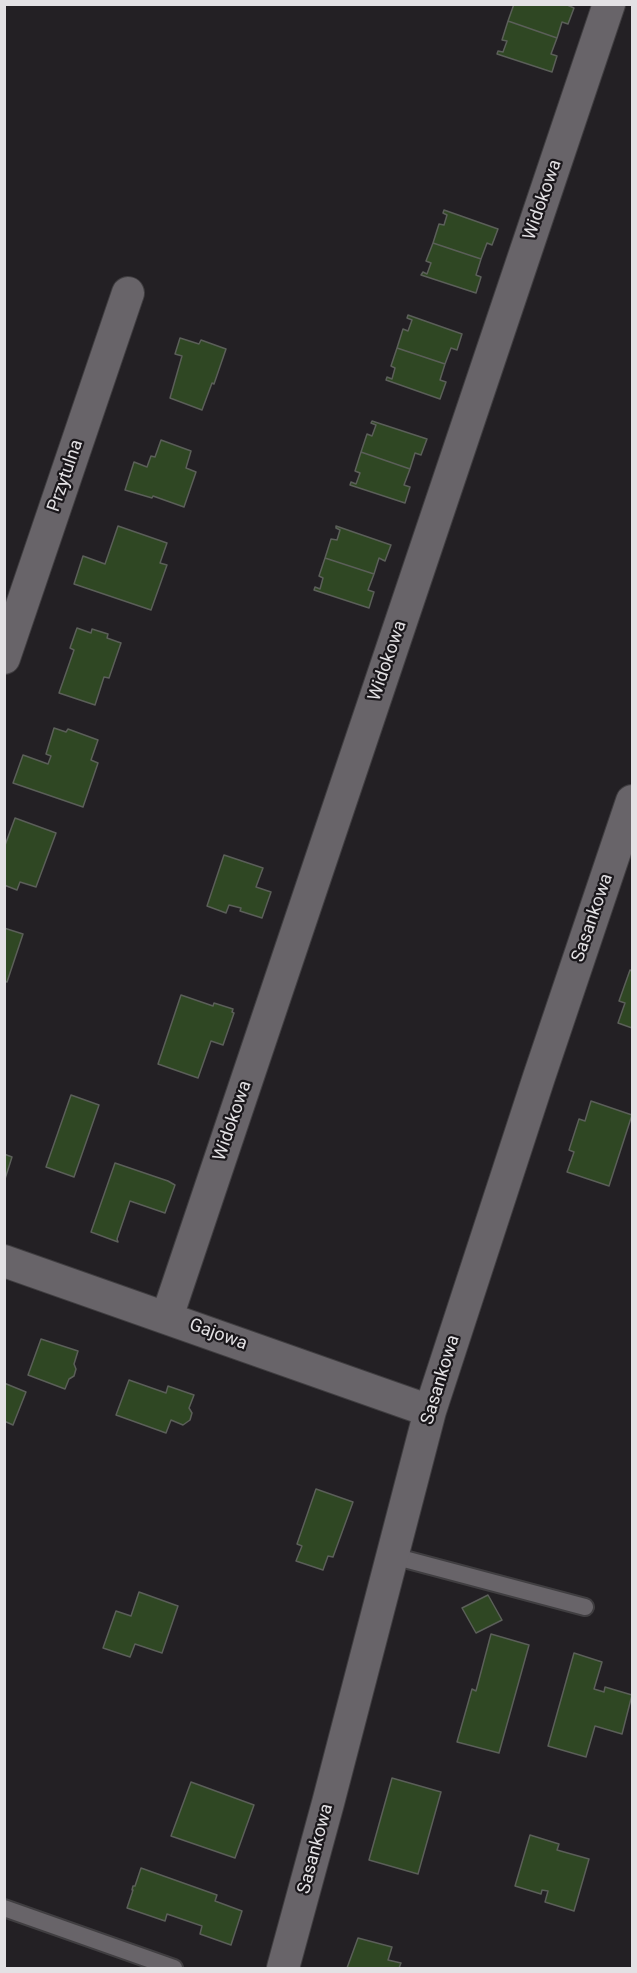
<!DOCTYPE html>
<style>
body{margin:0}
#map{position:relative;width:637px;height:1973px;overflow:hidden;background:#232024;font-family:Roboto,sans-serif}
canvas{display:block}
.frame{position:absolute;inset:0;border:6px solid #e3e1e4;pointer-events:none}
</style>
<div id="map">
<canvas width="637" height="1973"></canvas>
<div class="frame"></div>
</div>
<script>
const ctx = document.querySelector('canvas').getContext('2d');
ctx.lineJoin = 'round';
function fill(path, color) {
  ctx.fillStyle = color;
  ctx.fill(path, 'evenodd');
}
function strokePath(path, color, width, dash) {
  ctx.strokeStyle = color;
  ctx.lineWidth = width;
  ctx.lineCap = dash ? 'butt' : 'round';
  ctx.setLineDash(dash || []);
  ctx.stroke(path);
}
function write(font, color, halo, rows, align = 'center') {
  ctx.font = font + ' Roboto,sans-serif';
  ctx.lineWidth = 4.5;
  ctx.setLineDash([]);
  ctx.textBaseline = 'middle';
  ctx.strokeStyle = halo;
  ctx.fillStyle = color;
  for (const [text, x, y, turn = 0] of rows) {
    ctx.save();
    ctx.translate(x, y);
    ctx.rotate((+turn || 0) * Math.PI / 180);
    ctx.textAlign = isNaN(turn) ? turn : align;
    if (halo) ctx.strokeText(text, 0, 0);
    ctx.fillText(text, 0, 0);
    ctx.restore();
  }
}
const building = new Path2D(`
 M514,4h51l9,4 -6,16 -6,-2 -5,16 -49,-17z
 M508,21l49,17 -6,16 6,2 -5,16 -55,-18 1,-3 5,1 4,-11 -5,-1z
 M444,210l54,19 -6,16 -5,-2 -6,16 -48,-16 6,-19 5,1 3,-10 -4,-2z
 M433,243l48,16 -5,16 5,2 -5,16 -55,-18 2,-3 4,2 4,-11 -5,-2z
 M408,315l54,19 -5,16 -6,-2 -6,16 -48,-16 6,-19 5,2 4,-11 -5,-2z
 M180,338l19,6 2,-4 25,9 -12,35 -2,-1 -10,27 -32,-12 12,-42 -7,-2z
 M397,348l48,16 -5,16 6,2 -6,17 -54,-19 1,-3 5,2 3,-11 -4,-2z
 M372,421l55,18 -6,16 -6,-2 -5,16 -49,-17 6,-18 5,2 4,-11 -5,-2z
 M161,440l30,11 -5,17 10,4 -12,35 -31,-11 -1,2 -27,-8 9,-28 13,5 4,-11 4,1z
 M361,452l49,17 -6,16 6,2 -5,16 -55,-18 1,-3 5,2 4,-11 -5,-2z
 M118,526l49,17 -7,20 7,2 -16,45 -77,-26 9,-28 22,8z
 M336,526l55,19 -6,16 -6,-3 -5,16 -49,-16 6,-19 6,1 3,-10 -4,-2z
 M325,558l49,16 -6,16 6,2 -5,16 -55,-18 1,-3 5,2 3,-11 -4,-2z
 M77,628l14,5 1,-4 16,5 -1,4 14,5 -12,35 -5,-1 -9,28 -36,-12 15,-43 -4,-2z
 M54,728l12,4 2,-3 30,11 -7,20 7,3 -15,44 -70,-24 10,-28 25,9 3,-8 -5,-2z
 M15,818l41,15 -20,54 -16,-5 -3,8 -13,-5v-37z
 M224,855l39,13 -7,19 15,5 -9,26 -22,-7 1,-3 -12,-3 -3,8 -19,-7z
 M4,928l19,6 -16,48 -3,-1z
 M630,970l2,1v57l-14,-5 7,-20 -6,-2z
 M181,995l32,11 1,-3 19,6 -1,3 2,1 -11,32 -12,-4 -13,37 -40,-14z
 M71,1095l28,10 -25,72 -28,-10z
 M591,1101l41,14 -23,71 -42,-14 7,-20 -5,-2 10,-31 6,2z
 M4,1154l8,3 -8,25z
 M115,1163l53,18 7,4 -10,28 -35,-12 -13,38 1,3 -27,-10z
 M41,1339l37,12 -4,13 2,5 -2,7 -5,3 -4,10 -37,-14z
 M129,1380l37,13 2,-7 26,9 -5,13 3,5 -2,7 -7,5 -12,-5 -5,13 -50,-18z
 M4,1383l22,9 -13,33 -9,-4z
 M316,1489l37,13 -20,55 -5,-1 -5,14 -27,-9 6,-15 -5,-2z
 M139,1592l39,14 -16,47 -27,-9 -5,13 -27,-9 13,-37 15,5z
 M488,1595l14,25 -26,13 -14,-25z
 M491,1634l38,11 -30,108 -42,-11 15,-53 4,2z
 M574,1653l28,9 -8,27 10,3 1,-5 27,8 -10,39 -27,-8 -9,31 -38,-11z
 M392,1778l49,14 -23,82 -49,-14z
 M191,1782l63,23 -19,53 -64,-22z
 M530,1835l29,9 -2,6 32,9 -15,52 -29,-9 3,-11 -6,-1 -1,4 -26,-8z
 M141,1868l76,27 -2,6 27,10 -11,34 -31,-11 2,-8 -35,-12 -2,7 -38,-13 6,-18h-1l1,-4h2z
 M358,1938l34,9 -4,13 13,3 -2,5h-52z`);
fill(building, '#2f4723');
strokePath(building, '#5b5f59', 1.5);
const service = new Path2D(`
 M393,1556l192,51
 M4,1908l170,60`);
const minor = new Path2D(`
 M4,658l124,-365
 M4,1261l426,150
 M167,1317l442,-1313
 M283,1968l45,-165 102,-392 109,-334 93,-276`);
strokePath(service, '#403e41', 20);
strokePath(minor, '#403e41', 34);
strokePath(service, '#686469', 16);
strokePath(minor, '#686469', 32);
write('18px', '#e3e1e4', '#1a171b', [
 ["Widokowa",543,200,-71],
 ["Przytulna",66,476,-71],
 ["Widokowa",388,661,-71],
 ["Sasankowa",593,918,-71],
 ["Widokowa",233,1121,-71],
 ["Gajowa",218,1335,20],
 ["Sasankowa",441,1380,-73],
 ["Sasankowa",316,1849,-75]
]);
</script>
